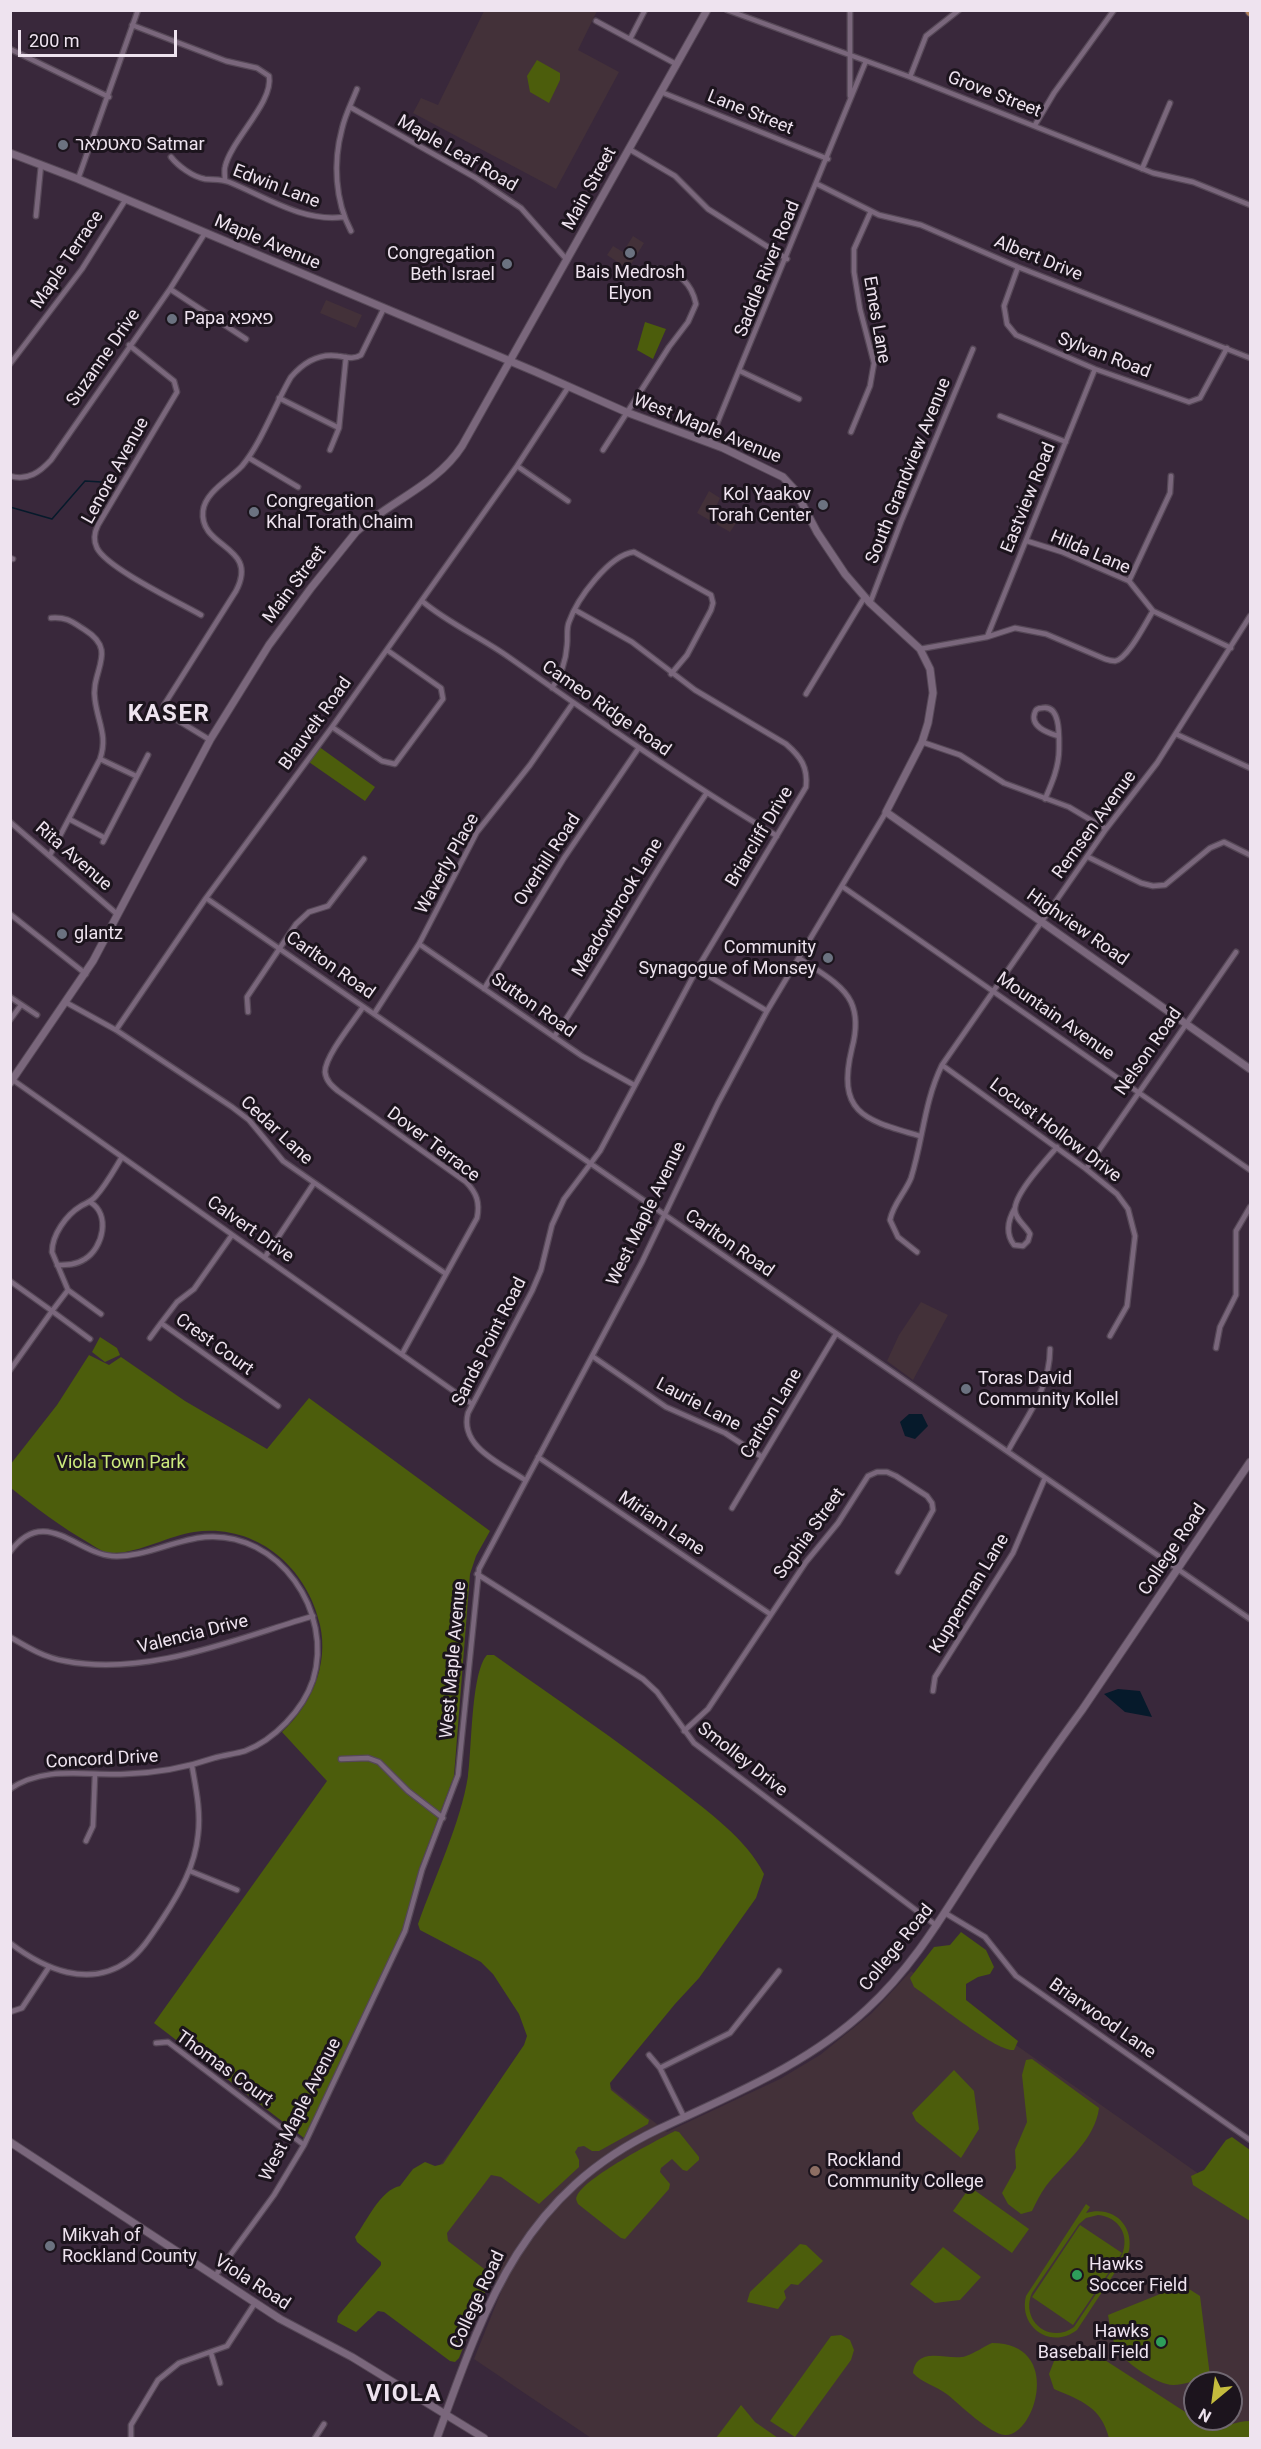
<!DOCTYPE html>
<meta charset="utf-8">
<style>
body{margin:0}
#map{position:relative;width:1261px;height:2449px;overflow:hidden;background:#39283b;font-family:Roboto,sans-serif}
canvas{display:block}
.frame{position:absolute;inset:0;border:12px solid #eee3ef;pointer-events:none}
.north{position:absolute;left:1183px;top:2371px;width:60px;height:60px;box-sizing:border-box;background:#1c141d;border:2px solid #706771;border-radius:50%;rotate:209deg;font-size:16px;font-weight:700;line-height:24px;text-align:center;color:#eee3ef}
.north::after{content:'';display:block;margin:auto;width:21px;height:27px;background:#c5bc3d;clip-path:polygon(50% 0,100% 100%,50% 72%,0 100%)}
.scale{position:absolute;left:18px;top:30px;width:159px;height:27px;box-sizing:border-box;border:3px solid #eee3ef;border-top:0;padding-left:8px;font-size:18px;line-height:21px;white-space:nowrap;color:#eee3ef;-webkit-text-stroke:4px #1c141d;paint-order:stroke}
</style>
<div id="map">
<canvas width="1261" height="2449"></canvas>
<div class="frame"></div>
<div class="north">N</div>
<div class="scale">200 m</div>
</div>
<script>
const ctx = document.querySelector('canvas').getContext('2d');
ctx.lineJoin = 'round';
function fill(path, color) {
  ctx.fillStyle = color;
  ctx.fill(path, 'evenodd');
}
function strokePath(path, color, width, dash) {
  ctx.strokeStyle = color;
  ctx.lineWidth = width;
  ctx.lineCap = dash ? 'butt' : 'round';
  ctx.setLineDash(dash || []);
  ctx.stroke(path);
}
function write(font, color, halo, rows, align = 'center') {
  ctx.font = font + ' Roboto,"Noto Sans Hebrew",sans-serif';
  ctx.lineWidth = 6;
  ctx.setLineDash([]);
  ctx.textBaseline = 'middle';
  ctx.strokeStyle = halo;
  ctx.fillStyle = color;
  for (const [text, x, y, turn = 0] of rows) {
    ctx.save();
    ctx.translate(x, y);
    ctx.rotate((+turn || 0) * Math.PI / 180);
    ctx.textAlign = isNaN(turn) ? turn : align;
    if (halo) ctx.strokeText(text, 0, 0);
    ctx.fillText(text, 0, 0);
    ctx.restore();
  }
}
fill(new Path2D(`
 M484,11h113l-19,39 41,22 -63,117 -143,-76 8,-15 17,7z
 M633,236l11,7 -16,26 -21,-14 6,-9 10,6z
 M326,300l36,15 -6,13 -36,-15z
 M709,491l11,7 -4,9 22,13 -8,12 -33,-19z
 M921,1302l27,13 -35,65 -26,-19 12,-26z
 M911,1971l339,239v228h-659l-117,-79 29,-72 -99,-74 136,-181 127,100 113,-53 40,-24 52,-42zM1195,2383h36v36h-36z`), '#433139');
fill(new Path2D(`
 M537,60l23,13v7l-11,23 -19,-11 -3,-16z
 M645,322l21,7 -13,30 -16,-9z
 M318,746l57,41 -10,14 -59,-41z
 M100,1337l17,11 3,7 -15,7 -13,-10z
 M89,1355l20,10 12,-8 64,44 82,48 42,-51 181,133 -14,25 -6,18 -16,202 -35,93 -18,74 -49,93 -48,102 -150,-115 173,-242 -45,-49c29,-27 47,-67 38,-107 -13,-58 -64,-102 -126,-93 -25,3 -64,26 -89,20 -5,-2 -11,-6 -16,-9 -28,-16 -53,-35 -78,-55l-1,-23 47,-60z
 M487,1655h7c61,43 124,86 183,132 31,25 69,51 87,87l-8,24 -57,80 -24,26 -65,79 1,7 35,28 3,2 -1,4 -49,27h-7l-8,-5 -6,1 -3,5 4,8v7l-40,37 -38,-27 -10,-2 -44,58 1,8 44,34 -33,83 -4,4 -5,-1 -66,-49 -6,-1 -22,21 -19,-10 1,-6 43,-51v-3l-24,-20 -2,-5c12,-16 25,-47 45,-51l13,-17 12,-7 10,4 8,-2 81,-119 3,-9 -8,-22 -26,-40 -12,-12 -61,-32 -2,-6c16,-45 43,-102 50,-148 4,-27 3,-104 19,-121z
 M961,1932l25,18 8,17 -4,7 -12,3 -12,7v16l52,41 -4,9c-18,2 -82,-51 -100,-63l-4,-9 24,-31 16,-2z
 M1032,2059l67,49c-4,32 -34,54 -53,78 -6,8 -10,17 -14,25l-11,3 -13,-10 -6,-11 14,-25 -1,-18 12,-28 -5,-47 4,-15z
 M954,2070l20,21 5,38 -18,29 -45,-37 -4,-8z
 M675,2131l4,1 20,25v3l-12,11 -4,-1 -11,-11 -11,9 -1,4 10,12 -1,5 -44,50 -4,-1 -43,-34c-1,-3 -3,-5 -1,-8 7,-18 80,-56 98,-65z
 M1232,2137l18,13v71l-57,-36 -2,-9 13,-6 22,-30z
 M970,2187l59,42 -17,24 -59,-42z
 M1086,2204l4,3 -4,6c26,-8 48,11 43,38l-52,79c-26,20 -59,-3 -51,-34zM1098,2215c21,2 32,20 24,40l-48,72c-25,18 -54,-7 -42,-34l47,-69 7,-6z
 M1080,2225l42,28 -49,72 -41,-28z
 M800,2244l6,1 17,16 -25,24 -7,-1 -7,7 2,7 -8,11 -31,-7 3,-10z
 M943,2247l38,30 -21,23 -25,3 -25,-19z
 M1175,2288l14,1 11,7 10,80c-12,3 -25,9 -37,9 -15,0 -46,-21 -55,-34 -6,-10 -8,-25 -10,-36z
 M841,2335l9,5 4,10 -3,10 -56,77 -25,-16 61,-85z
 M992,2343c72,0 43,94 13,92 -15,-1 -45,-30 -57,-40 -11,-9 -26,-12 -35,-22 4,-29 37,-11 53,-17 9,-3 17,-9 26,-13z
 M1094,2353l116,75c15,0 26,-7 40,-7v17h-141c-8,-31 -27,-37 -55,-49l-5,-15 5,-13 29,-2z
 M741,2405l14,17 23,16h-62z`), '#4c5d0c');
fill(new Path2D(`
 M909,1414h13l6,12 -13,13 -10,-3 -5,-14z
 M1118,1689l22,2 12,26 -27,-5 -21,-18z`), '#061a2b');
strokePath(new Path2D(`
 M10,507l42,12 33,-38 33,2`), '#061a2b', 1.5);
const street = new Path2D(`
 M727,10l183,67 243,96 40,9 57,23
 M850,10v86
 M596,21l80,43
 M132,25l94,36 31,7 12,8c5,26 -38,64 -44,91 -1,4 0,9 0,14
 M630,39l15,-29
 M10,49l99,48
 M910,77l16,-41 33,-26
 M661,92l167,67
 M350,107l126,71 45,30 46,52
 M1035,125l19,-32 60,-83
 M629,149l46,27 33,33 79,50
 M171,157c7,9 22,20 34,22 8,1 16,0 24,3 37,15 73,40 114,35
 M1142,169l28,-66
 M78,179l60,-169
 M817,184l62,31 42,10 97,42 232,91
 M36,216l5,-51
 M351,231c-16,-30 -18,-69 -9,-102 3,-14 10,-27 15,-40
 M1018,267l-14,39 3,18 9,11 79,34 94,33 11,-4 27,-50
 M170,289l76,50
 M129,345l45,36 3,11 -79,133c-4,8 -5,15 -1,23 10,20 81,54 104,67
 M10,364l72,-95 44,-70
 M740,371l59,28
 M279,398l60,30
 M1000,416l66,26
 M851,432l19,-46 4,-23 -14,-54 -6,-37v-23l17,-38
 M709,443l157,-382
 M330,450l9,-22 7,-71
 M603,450l66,-103 19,-25 8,-18c-4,-20 -18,-34 -39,-35
 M249,458l49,29
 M517,466l51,35
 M10,476c18,5 30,-4 41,-16l119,-171 35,-56
 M1027,541l35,11 67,29 24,30 78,37
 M10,558l3,1
 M1129,581l41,-88 1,-17
 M422,601c27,23 59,36 88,57 88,62 175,123 267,178
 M870,603l31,-81 72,-173
 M987,637l108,-268
 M920,649l67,-12 28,-9 31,6 59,25c3,1 6,2 10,2 13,-2 31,-39 38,-50
 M552,688c9,-13 14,-26 15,-43 1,-8 -1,-16 2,-23 8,-23 40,-67 65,-70l77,43 2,8 -2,7 -24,45 -16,19
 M806,694l58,-96
 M332,727l50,34 13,3 48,-65 -2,-11 -54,-38
 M1176,734l74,34
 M210,740l-41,-25 -5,-10 72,-114c24,-46 -37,-42 -33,-80 2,-19 27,-32 39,-45 20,-24 33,-62 49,-89 12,-14 27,-24 47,-21 8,1 15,4 23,-1l23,-47
 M922,742l38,13 44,28 65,24 37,22
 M100,759l36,17
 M1045,799c7,-16 14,-32 14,-50 0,-12 2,-45 -17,-41 -3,0 -6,1 -7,4 -6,15 14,21 23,24
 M69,819l36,19
 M10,822l107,92
 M103,842l45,-87
 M50,855l50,-96c8,-23 -2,-36 -5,-59 -5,-29 24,-49 -10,-70 -14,-9 -18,-13 -34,-12
 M1088,857l53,26 12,3 12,-1 45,-37 14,-6 26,13
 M843,887l407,283
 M206,898l1044,721
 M10,914l76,60
 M419,944l163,112 52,29
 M799,958c17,12 43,25 52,44 7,15 5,31 1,46 -16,66 13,72 68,88
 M697,969l70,42
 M484,989l80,-131 74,-109
 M10,997l27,18
 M67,1003l49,27 90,-132 126,-171 185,-261 52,-80
 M363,1007c-9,14 -38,49 -38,65 1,9 7,14 13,19l128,91c11,11 14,21 11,36l-75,136
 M248,1012l-1,-15 49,-73 13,-12 19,-6 36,-47
 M374,1014l45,-70 58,-112 53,-67 43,-62
 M10,1020l11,-15
 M116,1030l116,77 17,13 34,41 163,113
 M554,1037c54,-79 98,-164 152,-243
 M942,1065l144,104 31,25 11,15 7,27 -8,70 -17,30
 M13,1080l459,324
 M1086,1169l150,-217
 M1015,1208c-7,12 -10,25 -1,37l9,1 5,-5 2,-7c-4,-8 -15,-15 -15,-24 -1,-16 31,-50 42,-63
 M232,1235l-38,54 -17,13 -16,21 117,83
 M917,1252l-19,-15 -8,-17c3,-16 15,-27 21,-42 12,-38 13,-76 31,-113l164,-236 51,-66 93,-147
 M265,1257l49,-74
 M57,1265c10,0 19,0 28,-6 18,-11 26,-45 5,-57
 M10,1281l42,30 16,-21
 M101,1314l-33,-24 -16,-38c0,-17 14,-37 29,-46 5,-3 10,-4 15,-10 10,-11 18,-26 26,-39
 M150,1338l11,-15
 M1216,1348l4,-21 16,-32v-64l14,-24
 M592,1356l74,51 59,26 37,24
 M10,1370l42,-59 38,28
 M1008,1451c18,-34 42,-62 42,-102
 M538,1457l232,157
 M525,1480c-23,-16 -66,-33 -57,-67l64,-122 9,-21 11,-45 12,-26 36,-48 97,-182 109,-182c2,-20 -5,-30 -20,-43l-91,-54 -63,-48 -57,-32
 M732,1508l104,-174
 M10,1552c34,-47 66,1 102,4 31,2 61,-16 93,-19 74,-6 129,75 108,143 -10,30 -39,60 -68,71 -10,3 -21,4 -31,7 -29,10 -58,15 -89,16 -38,2 -80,-9 -115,15
 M477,1574l166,105 14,13 37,51 243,183
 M10,1637c17,10 35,21 55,24 82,16 170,-22 248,-45
 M933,1691l2,-14 78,-124 32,-75
 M684,1731l24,-22 98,-147 32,-39 30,-47 9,-4h10l9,4 31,20 5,7 1,7 -35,62
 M341,1759l27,-1 11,4 29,29 35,27
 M86,1841l7,-15 2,-52
 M190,1871l47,19
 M945,1913l40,24 31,39 234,164
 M10,1943c34,26 79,46 118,18 14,-10 25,-28 35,-43 17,-26 32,-52 35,-83 3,-23 -2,-46 -6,-69
 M10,2012l12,-4 27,-41
 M156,2043l12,-1 136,103
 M649,2055l11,13 24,49
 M660,2068l70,-35 49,-62
 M215,2276l59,-81 30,-50 101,-214 17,-61 36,-95 21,-206 163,-307 76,-159 49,-92 119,-199
 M211,2353l9,30
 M131,2438v-13l27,-45 21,-17 48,-17 28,-43
 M315,2438l9,-14`);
const secondary = new Path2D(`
 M10,153l68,26 458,193 90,40 97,36 60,29 12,13 22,42 28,42 25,29 50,46 10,20 3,24 -5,30 -6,19 -36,70 364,257
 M10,1083l83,-122 117,-221 59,-95 42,-57 45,-56c34,-31 81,-47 106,-86l245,-436
 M10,2142l270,177 72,38 132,81
 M437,2438c48,-133 85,-244 222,-309 74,-35 148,-64 208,-120 46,-42 76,-94 109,-145 34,-52 69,-104 106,-154l168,-248`);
const primary = new Path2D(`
 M1249,10l1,2`);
strokePath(street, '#564857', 7);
strokePath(secondary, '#564857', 9);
strokePath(primary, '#564857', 10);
strokePath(street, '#7a677c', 4.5);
strokePath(secondary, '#7a677c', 7);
strokePath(primary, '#af7e59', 8);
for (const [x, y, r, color] of [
 [63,145,6,"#6b7280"],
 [630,253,6,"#6b7280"],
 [507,264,6,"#6b7280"],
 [172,319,6,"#6b7280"],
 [823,505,6,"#6b7280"],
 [254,512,6,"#6b7280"],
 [62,934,6,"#6b7280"],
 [828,958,6,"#6b7280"],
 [966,1389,6,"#6b7280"],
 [815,2171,6,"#8d6e63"],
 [50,2246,6,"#6b7280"],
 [1077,2275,6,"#2e9e5b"],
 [1161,2342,6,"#2e9e5b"]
]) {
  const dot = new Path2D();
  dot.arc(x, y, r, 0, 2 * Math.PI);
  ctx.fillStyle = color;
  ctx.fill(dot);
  strokePath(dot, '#1c141d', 2);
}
write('18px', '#eee3ef', '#1c141d', [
 ["Grove Street",994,95,21],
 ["Lane Street",750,113,22],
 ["Maple Leaf Road",457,154,30],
 ["Edwin Lane",276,187,21],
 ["Main Street",590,189,-61],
 ["Maple Avenue",267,243,23],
 ["Albert Drive",1038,259,22],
 ["Maple Terrace",68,260,-56],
 ["Saddle River Road",768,269,-68],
 ["Emes Lane",876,320,80],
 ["Sylvan Road",1104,356,21],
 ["Suzanne Drive",104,358,-55],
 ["West Maple Avenue",707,429,22],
 ["Lenore Avenue",116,471,-61],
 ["South Grandview Avenue",909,471,-68],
 ["Eastview Road",1029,498,-68],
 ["Hilda Lane",1090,553,23],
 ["Main Street",295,585,-53],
 ["Cameo Ridge Road",606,709,35],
 ["Blauvelt Road",316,724,-54],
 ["Remsen Avenue",1095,825,-54],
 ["Briarcliff Drive",760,837,-59],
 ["Rita Avenue",73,857,41],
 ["Overhill Road",548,860,-57],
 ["Waverly Place",448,864,-61],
 ["Meadowbrook Lane",618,908,-59],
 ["Highview Road",1077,928,35],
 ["Carlton Road",330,966,35],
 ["Sutton Road",533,1006,35],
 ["Mountain Avenue",1055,1017,35],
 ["Nelson Road",1149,1052,-55],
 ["Cedar Lane",276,1131,43],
 ["Locust Hollow Drive",1055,1131,37],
 ["Dover Terrace",433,1145,37],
 ["West Maple Avenue",647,1214,-64],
 ["Calvert Drive",250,1230,35],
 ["Carlton Road",729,1244,35],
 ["Sands Point Road",490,1342,-63],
 ["Crest Court",214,1345,36],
 ["Laurie Lane",698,1405,28],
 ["Carlton Lane",772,1414,-59],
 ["Miriam Lane",661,1524,34],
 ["Sophia Street",810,1534,-54],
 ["College Road",1173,1550,-56],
 ["Kupperman Lane",970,1594,-59],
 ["Valencia Drive",193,1635,-14],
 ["West Maple Avenue",454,1660,-85],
 ["Concord Drive",102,1760,-3],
 ["Smolley Drive",742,1760,38],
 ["College Road",897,1948,-51],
 ["Briarwood Lane",1102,2019,35],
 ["Thomas Court",224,2069,36],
 ["West Maple Avenue",301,2110,-63],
 ["Viola Road",252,2283,33],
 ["College Road",478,2300,-65]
]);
write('18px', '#eee3ef', '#1c141d', [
 ["סאטמאר Satmar",75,145],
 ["Congregation",495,254,"right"],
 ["Beth Israel",495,275,"right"],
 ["Bais Medrosh",630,273,"center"],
 ["Elyon",630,294,"center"],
 ["Papa פאפא",184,319],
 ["Kol Yaakov",811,495,"right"],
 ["Torah Center",811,516,"right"],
 ["Congregation",266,502],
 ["Khal Torath Chaim",266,523],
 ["glantz",74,934],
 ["Community",816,948,"right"],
 ["Synagogue of Monsey",816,969,"right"],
 ["Toras David",978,1379],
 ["Community Kollel",978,1400],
 ["Rockland",827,2161],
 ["Community College",827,2182],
 ["Mikvah of",62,2236],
 ["Rockland County",62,2257],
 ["Hawks",1089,2265],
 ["Soccer Field",1089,2286],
 ["Hawks",1149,2332,"right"],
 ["Baseball Field",1149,2353,"right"]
], 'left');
write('18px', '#cce97d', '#1c141d', [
 ["Viola Town Park",121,1463]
]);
ctx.letterSpacing = '1.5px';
write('bold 24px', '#eee3ef', '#1c141d', [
 ["KASER",169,715],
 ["VIOLA",404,2395]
]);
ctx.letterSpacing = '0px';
</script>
